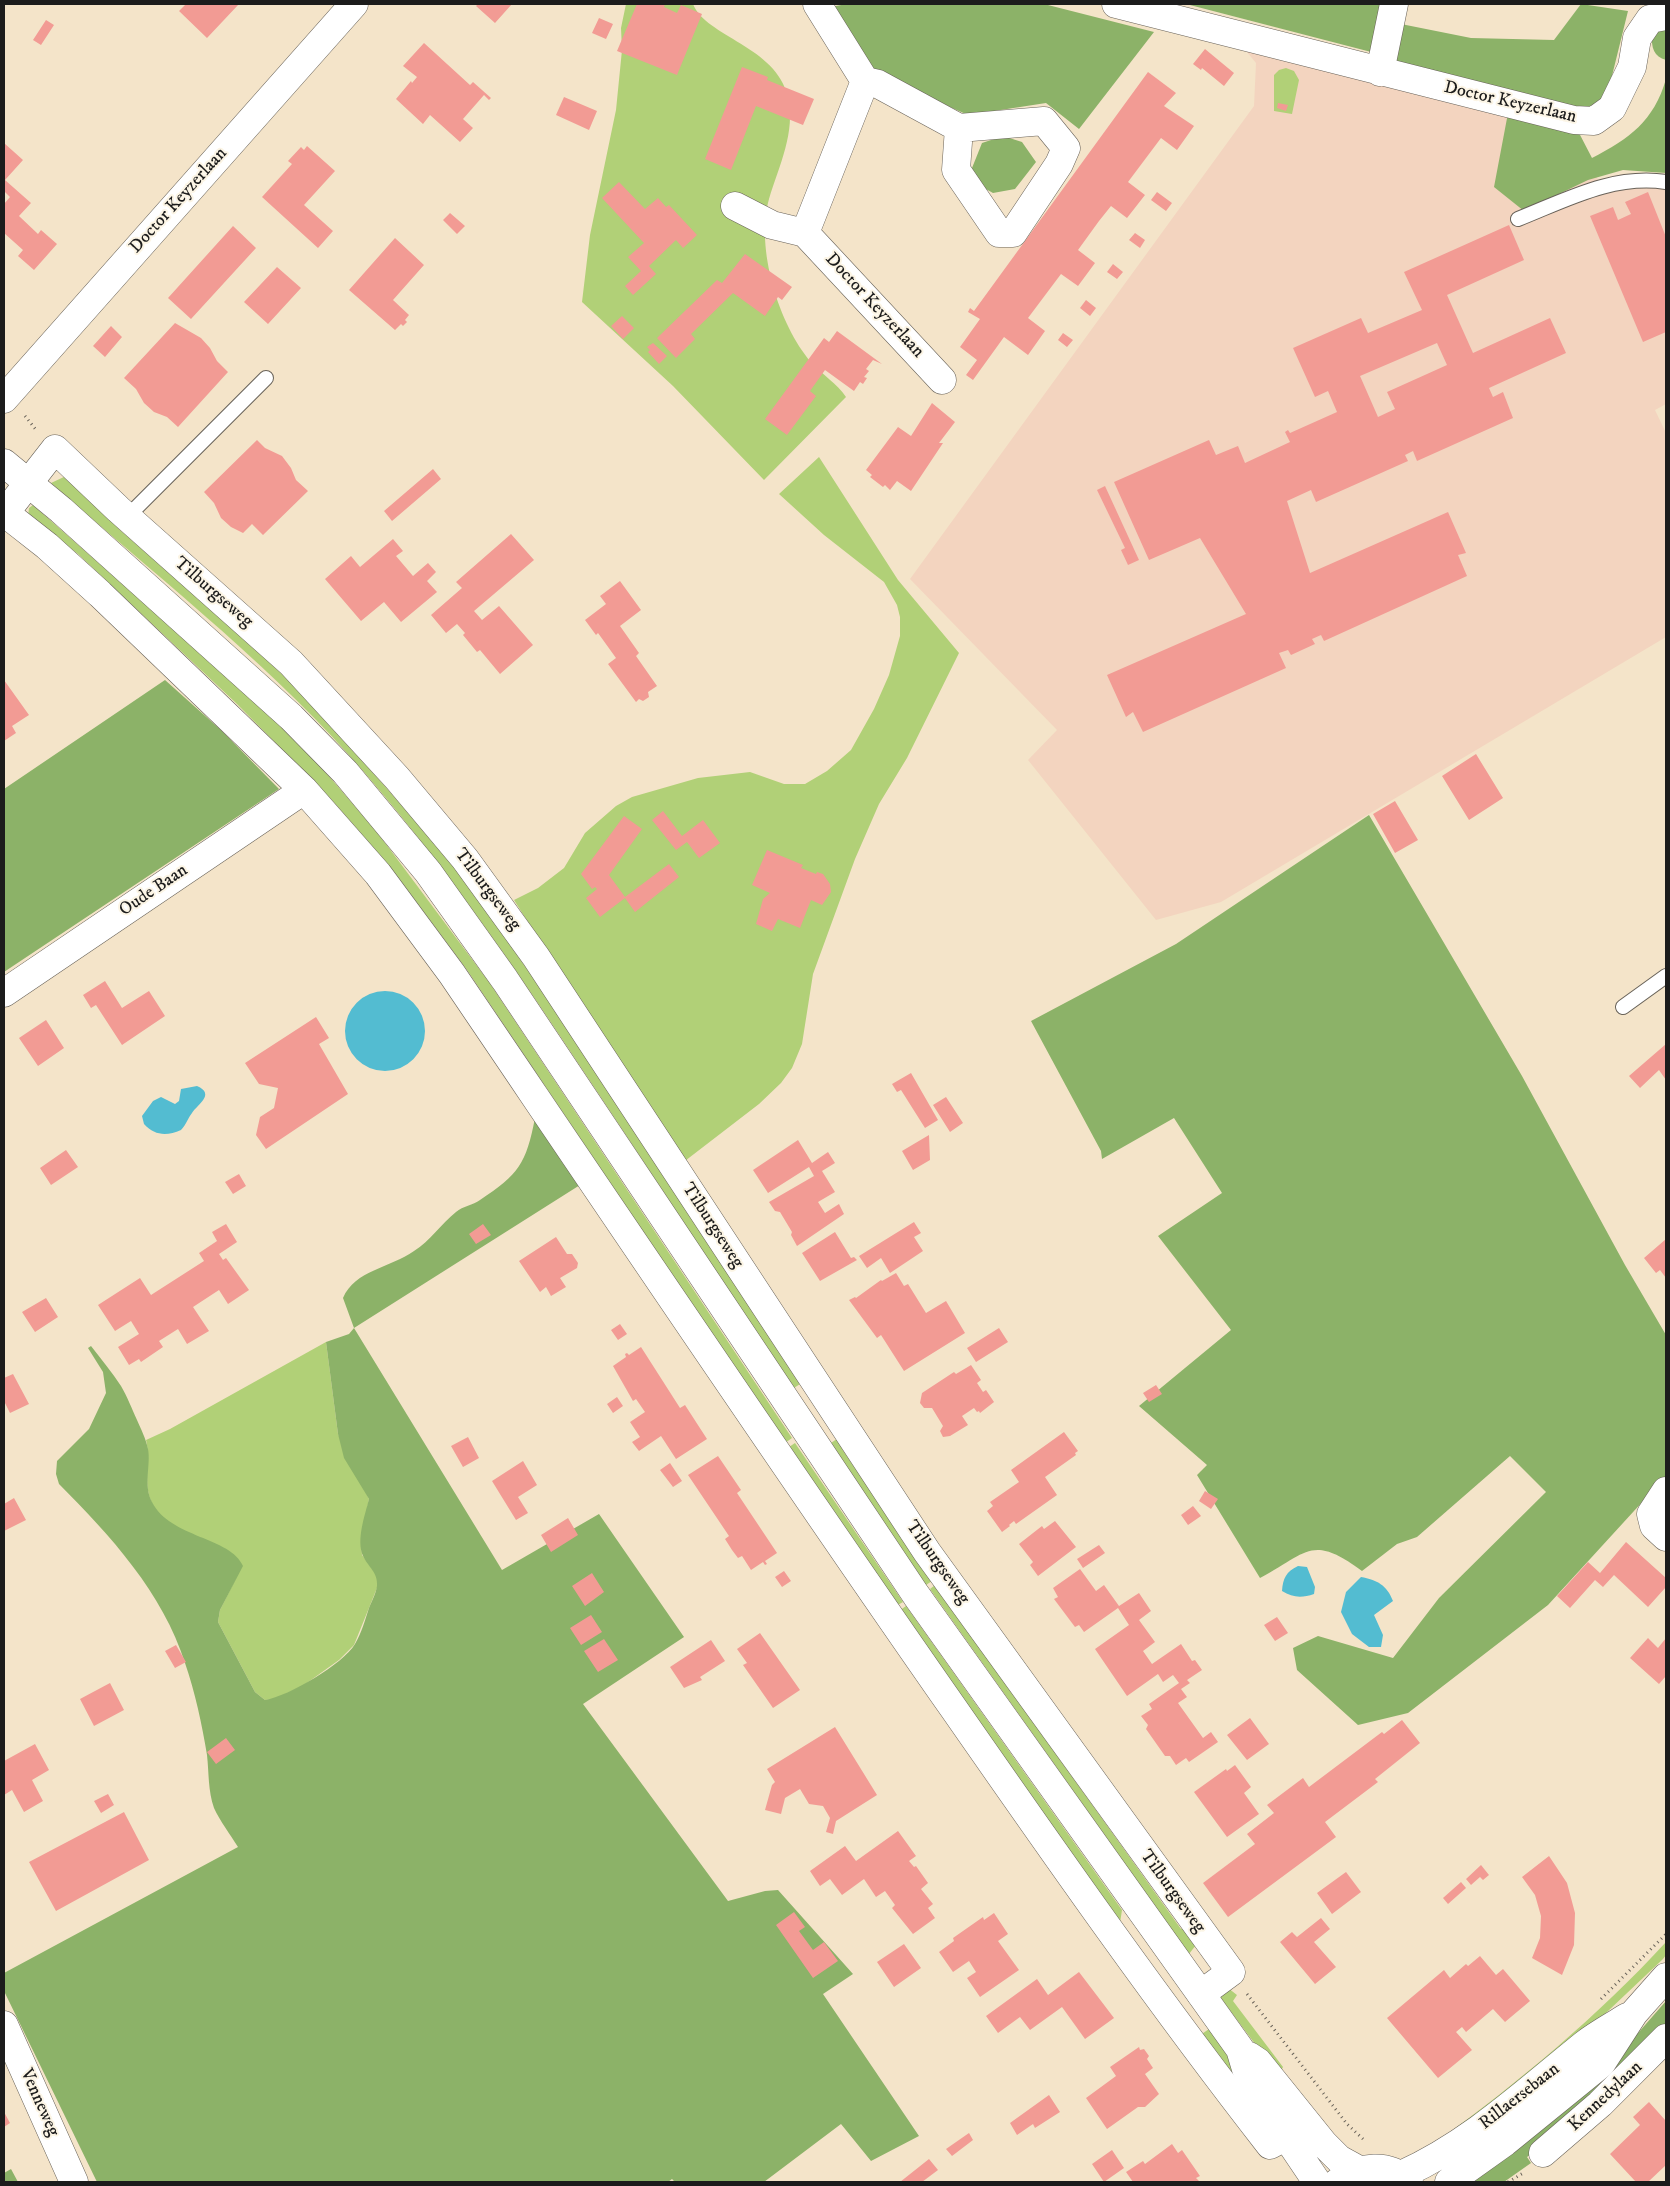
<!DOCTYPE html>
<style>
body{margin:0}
#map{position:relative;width:1670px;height:2186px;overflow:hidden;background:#f4e4c9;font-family:"IM FELL DW Pica",serif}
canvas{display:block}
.frame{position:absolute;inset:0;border:5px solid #1c1c1c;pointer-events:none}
</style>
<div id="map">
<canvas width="1670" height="2186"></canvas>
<div class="frame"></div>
</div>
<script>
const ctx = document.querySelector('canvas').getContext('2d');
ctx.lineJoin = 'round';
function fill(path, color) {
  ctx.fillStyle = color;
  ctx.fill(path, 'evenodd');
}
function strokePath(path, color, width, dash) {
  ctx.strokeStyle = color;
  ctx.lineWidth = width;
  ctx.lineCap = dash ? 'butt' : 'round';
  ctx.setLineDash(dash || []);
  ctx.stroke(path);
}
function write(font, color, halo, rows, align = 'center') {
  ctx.font = font + ' "IM FELL DW Pica",serif';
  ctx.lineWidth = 4;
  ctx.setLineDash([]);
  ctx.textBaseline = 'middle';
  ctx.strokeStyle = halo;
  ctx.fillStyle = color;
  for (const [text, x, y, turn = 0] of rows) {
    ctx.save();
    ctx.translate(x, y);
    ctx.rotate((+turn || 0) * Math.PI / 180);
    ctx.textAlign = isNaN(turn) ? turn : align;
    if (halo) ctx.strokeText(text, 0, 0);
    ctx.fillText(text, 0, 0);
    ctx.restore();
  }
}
fill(new Path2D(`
 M1242,46l313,79 37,34 6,22 25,-7 43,2v228l-11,6 11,23v204l-445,265 -65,18 -128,-160 29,-30 -147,-151 344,-473 2,-43z`), '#f3d4bf');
fill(new Path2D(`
 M626,4h67c13,33 83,42 95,93 8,35 -9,69 -19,102 -14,49 10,126 42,163 11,13 26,21 35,35l-82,83 -91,-94 -91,-84 8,-67 26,-125 6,-60 -1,-22z
 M1286,68l8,3 5,9 -7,34 -18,-3v-36l5,-5z
 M819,457l79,123 61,73 -52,105 -28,46 -24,55 -42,115 -11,70 -10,24 -11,15 -22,21 -78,60 -167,-264 24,-12 26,-20 21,-35 31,-27 16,-9 66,-19 52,-6 34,12h21l22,-13 24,-21 23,-41 15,-34 11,-39v-19l-3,-12 -13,-23 -60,-47 -45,-41z
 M66,476l54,54 128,112 60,57 126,143 42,53 64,93 260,396 -6,4c-67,-100 -133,-200 -200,-301 -76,-115 -153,-229 -246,-333 -89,-99 -198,-183 -297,-271z
 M33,505l231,204 58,59 55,64 112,150 303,456 -7,5 -318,-473 -76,-102 -61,-70 -93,-94 -159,-150 -50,-38 1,-8z
 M326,1342l12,92 31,65 -8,42 1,14 15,20v13l-23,57 -15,15 -35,25 -29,14 -10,1 -10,-8 -37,-70 2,-12 22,-44c-5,-6 -11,-14 -19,-18 -23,-13 -61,-19 -72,-47 -8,-20 0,-42 -5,-61l24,-11z
 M841,1436l5,9 -4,4 90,132 -6,4 -95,-142z
 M795,1443l108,159 -7,4 -107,-159z
 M935,1585l246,344 4,-2 11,18 -7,9 -259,-365z
 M906,1606l216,304 -2,13 -221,-312z
 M1666,1942v13l-3,4 -112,106 -113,76c81,-59 160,-125 228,-199z
 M1228,1988l9,7 -4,6 50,66 -2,4 -5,1 -59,-79z
 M1209,2029l25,35 34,61 -72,-87z`), '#b1d077');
fill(new Path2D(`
 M847,4h197l110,28 -75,97 -33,-26 -78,12 -79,-35 -27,-18 -32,-55z
 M1186,4h202l-13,49z
 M1581,4l47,7 -21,85 -12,15 -202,-45 3,-43 75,15 83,2z
 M1666,25v35c-12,-3 -15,-13 -14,-25z
 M1666,79v94l-43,-3 -35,10 -64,31 -30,-24 14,-74 70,18 14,27c37,-19 62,-37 74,-79z
 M1003,136l19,6 14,20 -21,27 -22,4 -16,-9 -5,-16 10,-25z
 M165,680l57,51 57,58 -275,183v-183z
 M1369,815l153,261 103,189 41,70v141l-118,129 -140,108 -50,12 -61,-55 -4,-22 25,-12 75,22 46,-60 107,-106 -36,-36 -93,81 -20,7 -35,27c-50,-37 -54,-19 -102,7l-63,-103 10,-10 -68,-59 92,-76 -73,-94 64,-43 -48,-75 -72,41 -1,-8 -70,-130 145,-77z
 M535,1118l45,67 -226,143 148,242 97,-56 85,123 -101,67 145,197 37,-10 13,-1 75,84 -30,20 96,142 -48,25 -30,-37 -77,58h-89l-3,-3 -4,3h-571l-93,-191v-18l234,-126c-8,-13 -18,-26 -24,-39 -6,-17 -5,-35 -7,-53 -5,-31 -12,-63 -22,-92 -22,-70 -75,-128 -126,-179l-3,-10 1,-13 32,-32 17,-36 -3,-21 -15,-24 3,-2c10,13 21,26 30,40 6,10 11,23 16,34 4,9 9,19 11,29 3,16 -5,36 4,53 18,36 79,35 91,64l-23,44 -2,12 37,70 10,8c24,-4 78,-36 90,-56 7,-12 10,-24 14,-36 3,-7 7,-15 8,-22 1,-14 -9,-19 -14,-30 -7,-16 2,-41 6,-57l-25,-41 -6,-24 -12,-92 23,-8 5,-6 -11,-30c12,-28 47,-30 71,-47 16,-10 27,-27 42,-39 7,-6 17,-7 24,-12 39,-26 46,-36 55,-82z
 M1666,2001v28l-118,113 -21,15 4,6 -27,19h-38l152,-126z
 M11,2169l7,13h-14v-9z`), '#8cb268');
fill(new Path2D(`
 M345 1031a40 40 0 1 1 80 0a40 40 0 1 1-80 0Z
 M197,1086c19,8 0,19 -5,27 -4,5 -6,12 -11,17 -14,6 -26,6 -37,-6l-2,-8 11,-15 8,-4 14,7 4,-3 2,-12z
 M1298,1566l9,1 8,20 -1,7c-12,4 -21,4 -32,-3 1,-13 4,-19 16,-25z
 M1361,1577c16,3 26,8 32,24l-19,14 9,20 -2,12h-12l-17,-13 -11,-22 5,-20z`), '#53bcd1');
fill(new Path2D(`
 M186,4h53l-32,34 -28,-27z
 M478,4h34l-17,19 -19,-17z
 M637,4h28l-1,3 13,6 4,-8 21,9 -25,61 -60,-24z
 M599,18l14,6 -7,15 -14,-6z
 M46,20l8,5 -13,20 -8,-5z
 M424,43l46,42 3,-3 18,16 -2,2 -5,-5 -21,24 10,9 -13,14 -30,-27 -7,9 -27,-25 15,-18 1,2 5,-6 -14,-11z
 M1205,49l29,24 -10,13 -22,-18 -1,2 -8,-6z
 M742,67l26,10 -1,3 47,19 -11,26 -47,-19 -25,64 -26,-11z
 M1148,72l28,21 -12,13 30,20 -17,24 -16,-12 -33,44 17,13 -18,23 -16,-12 -12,15 -21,29 17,13 -17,23 -17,-12 -33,44 17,13 -17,24 -24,-18 -31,43 -7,-5 11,-15 -17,-13 20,-28 -12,-7 2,-4 4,3z
 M564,97l33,14 -8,19 -33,-15z
 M1278,103l10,2 -2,6 -9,-3z
 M4,143l19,17 -18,20 26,23 -12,13 19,18 3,-4 16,14 -23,26 -16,-14 5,-6 -19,-17v-29l6,-7 -6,-6z
 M307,146l28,25 -31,34 29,26 -15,17 -56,-51 30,-33 -4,-3 13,-14 3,3z
 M619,182l26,27 13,-11 8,9 3,-2 28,30 -14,13 -7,-8 -27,26 7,8 -23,21 -8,-9 16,-15 -13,-14 16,-14 -42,-45z
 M1157,192l15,11 -6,8 -15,-11z
 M1648,192l18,45v95l-23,10 -53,-126 23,-9 5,13 13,-6 -6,-12z
 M450,213l15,13 -8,8 -14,-14z
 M1509,225l15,35 -77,35 26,58 77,-35 16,35 -77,35 4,9 10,-5 10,26 -96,43 -4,-10 -8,4 3,6 -92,41 -5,-12 -24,11 23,72 138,-61 18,41 -8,2 9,21 -143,65 -3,-6 -9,4 3,5 -24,11 -3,-5 -9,3 7,15 -143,64 -10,-20 -7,5 -19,-42 139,-61 -46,-76 -51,22 -35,-78 95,-42 7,15 22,-9 7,17 45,-21 -5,-10 3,-2 2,3 47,-21 -9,-21 -13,6 -22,-49 68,-30 7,15 54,-23 -18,-38zM1437,343l10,22 -60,27 8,17 -17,8 -18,-41z
 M233,226l23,22 -65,71 -23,-21z
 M1135,233l10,7 -5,8 -11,-8z
 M395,238l29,27 -31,35 16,15 -4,5 2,2 -4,4 -2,-2 -6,6 -46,-40z
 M745,254l47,33 -10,13 -4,-3 -13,19 -32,-23 -42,41 4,5 -19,19 -19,-20 60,-58 5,3z
 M1113,264l10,8 -6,7 -10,-7z
 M277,267l24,21 -33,36 -24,-22z
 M1086,300l10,8 -6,8 -10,-8z
 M622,316l12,12 -11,11 -12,-13z
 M175,323l26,15 9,10 7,13 11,11 -50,55 -11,-10 -13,-5 -10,-9 -8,-14 -12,-11z
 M111,326l11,11 -17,20 -12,-11z
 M837,331l45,33 -9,-4 -7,9 3,2 -5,6 3,1 -4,6 -3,-2 -6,9 -29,-21 -15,21 6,5 -29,39 -22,-16 59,-81 5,4z
 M1063,333l10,7 -6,7 -9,-7z
 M653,343l14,13 -8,8 -11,-12 2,-2 -3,-3z
 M932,403l23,19 -16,21h4l-32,48 -14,-10 -7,9 -5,-5 -2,2 -13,-10 2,-2 -6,-5 32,-43 13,9z
 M257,440l8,8 17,8 9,12 5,12 12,11 -45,44 -11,-11 -9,9 -12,-6 -10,-9 -7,-15 -10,-11z
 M433,469l8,10 -49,42 -8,-10z
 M1105,486l34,74 -11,5 -7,-15 4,-2 -28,-58z
 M511,534l23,26 -60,51 8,9 17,-14 34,39 -33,29 -20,-24 -3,2 -14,-17 2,-2 -8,-9 -11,9 -15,-18 31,-27 -6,-6z
 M393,539l10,12 -7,5 17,20 15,-13 8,9 -9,9 10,11 -36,30 -17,-20 -23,19 -36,-42 26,-23 9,11z
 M620,581l21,29 -21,16 19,27 -3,3 21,30 -9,6 1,5 -6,4 -4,-2 -3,3 -28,-38 8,-6 -18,-25 -2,2 -11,-15 21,-16 -6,-8z
 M4,680l25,35 -17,11 4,7 -12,8z
 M1476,754l27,44 -34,22 -27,-44z
 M1395,801l23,39 -23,13 -22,-39z
 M663,811l19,25 21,-16 17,23 -21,15 -12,-16 -11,8 -24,-30z
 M624,816l18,13 -33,46 16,22 44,-33 10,13 -44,35 -10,-14 -25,19 -14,-19 11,-9 -2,-2 -3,2 -11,-15z
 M767,850l36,15 -2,3 15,6 1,-2 6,2 7,10 1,8 -9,13 -11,-5 -11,28 -22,-9 -6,12 -16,-7 7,-25 7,-6 -18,-8z
 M105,981l17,27 27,-17 16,25 -43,29 -26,-40 -5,3 -8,-13z
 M316,1017l13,21 -10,6 29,50 -82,55 -10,-14 4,-18 14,-9 4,-20 -19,-4 -14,-21z
 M46,1020l18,28 -26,18 -19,-28z
 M1666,1044v36l-7,-10 -19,18 -11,-12z
 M911,1073l27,47 -13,8 -24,-38 -4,2 -5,-8z
 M946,1097l17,26 -13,9 -17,-27z
 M929,1135l1,25 -17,10 -11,-19z
 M798,1140l14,23 16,-11 7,11 -13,8 13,21 -17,10 7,11 14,-9 5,10 -47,32 -6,-11 1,-3 -12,-20 -5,-1 -6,-9 45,-26 -5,-9 -41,26 -15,-23z
 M66,1150l12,17 -27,18 -11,-17z
 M239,1174l7,12 -13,8 -8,-12z
 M914,1222l7,11 -7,4 9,14 -33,22 -9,-15 -14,10 -8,-12z
 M226,1224l11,18 -18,12 4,6 3,-2 23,32 -21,14 -9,-14 -26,17 16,24 -22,13 -9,-15 -19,12 4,6 -22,15 -2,-3 -10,6 -11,-18 21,-13 -8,-13 -16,10 -17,-26 42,-27 11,17 53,-34 -5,-8 18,-12 -5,-9z
 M483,1224l8,11 -15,9 -7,-10z
 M835,1232l16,26 3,-1 3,3 -37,21 -18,-28z
 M556,1237l11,17h5l6,9 -1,5 -17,10 6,9 -15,9 -5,-9 -6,5 -21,-31z
 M1666,1239v39l-6,-8 -4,3 -12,-15z
 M896,1273l8,13 4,-2 18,29 20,-12 19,32 -61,38 -23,-36 -4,3 -28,-38 6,-3 1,1 25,-18 1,1z
 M46,1298l12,19 -23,15 -13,-20z
 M620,1324l7,10 -9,6 -7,-10z
 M999,1328l9,14 -32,20 -9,-14z
 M641,1347l39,61 5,-3 22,34 -31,20 -15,-23 -22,15 -7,-9 8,-5 -10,-15 15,-10 -9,-13 -3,2 -20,-35 13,-9 -1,-3 2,-1 2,2z
 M971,1365l10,15 -4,3 6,9 3,-2 8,12 -14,11 -1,-2 -2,1 -3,-4 -12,8 6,9 -18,11 -7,1 -3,-6 3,-5 -11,-18h-8l-4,-5 2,-10 32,-21 2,2z
 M13,1374l16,30 -19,9 -6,-12v-23z
 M1156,1385l6,9 -13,8 -6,-9z
 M617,1397l6,9 -10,7 -6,-9z
 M1064,1432l14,19 -3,2 1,2 -31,22 12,18 -41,29 -2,-3 -5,4 1,1 -8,6 -15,-21 6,-5 -3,-4 29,-20 -8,-12z
 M468,1437l11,21 -16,9 -12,-21z
 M718,1456l23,34 -4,3 40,60 -12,8 2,3 -2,1 -2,-3 -12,8 -9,-14 -4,2 -6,-8 -7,-11 4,-3 -41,-61z
 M523,1461l14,24 -19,12 10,16 -12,7 -24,-39z
 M670,1463l12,18 -9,6 -13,-17z
 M1205,1491l13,8 -7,10 -12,-8z
 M14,1498l12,22 -22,11v-27z
 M1193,1506l8,10 -13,9 -7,-10z
 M568,1518l10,17 -27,17 -10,-17z
 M1055,1521l21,26 -38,29 -8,-11 3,-3 -14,-18 23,-18 2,3z
 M1626,1542l40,36v9l-18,20 -34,-32 -11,12 -8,-7 -25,28 -13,-12 31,-34 12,11z
 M1099,1545l6,8 -22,15 -6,-9z
 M1080,1569l16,22 8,-6 15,21 20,-13 12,18 -12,9 16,22 -12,9 9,13 29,-20 11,17 3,-1 7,10 -15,10 3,3 -9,6 6,8 -9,6 25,35 8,-6 7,10 -29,20 -3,-4 -10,7 -6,-9h-5l-19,-27 2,-4 -7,-9 11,-7 -3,-5 30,-21 -6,-8 -10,7 -5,-8 -31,22 -32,-47 34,-24 -11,-17 -34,24 -5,-7 -4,2 -21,-28 4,-2 -5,-9z
 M784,1571l7,10 -9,6 -7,-10z
 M592,1573l12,19 -19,14 -13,-20z
 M591,1615l11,17 -21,13 -11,-17z
 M1277,1617l11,16 -13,8 -11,-16z
 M760,1633l40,57 -27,18 -30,-43 4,-2 -10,-14z
 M1648,1638l10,10 8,-10v38l-7,8 -29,-26z
 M604,1639l14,21 -20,12 -14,-21z
 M711,1640l14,21 -25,16 2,3 -18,8 -14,-21z
 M176,1645l10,17 -11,6 -10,-17z
 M110,1683l14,27 -30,16 -14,-27z
 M1250,1718l19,26 -22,16 -20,-25z
 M1402,1720l18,23 -45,36 3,3 -53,40 11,15 -108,80 -25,-34 52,-39 -8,-10 27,-21 -7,-8 36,-27 6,9 73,-55 2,2z
 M835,1727l42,68 -41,26 -3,13 -7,-2 4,-14 -7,-12 -14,-2 -9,-15 -15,9 -4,16 -16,-4 7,-25 3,-3 -8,-13z
 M226,1738l9,12 -19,14 -9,-12z
 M35,1744l14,26 -17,10 11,21 -19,11 -12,-22 -8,5v-34z
 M1235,1765l16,22 -7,6 15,21 -32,23 -33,-45 32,-23 1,2z
 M108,1794l6,11 -13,8 -7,-12z
 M124,1812l25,48 -93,51 -27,-49z
 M898,1831l18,25 -7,5 5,6 2,-1 12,17 -7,6 12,15 -5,4 7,10 -22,16 -21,-26 3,-3 -10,-14 -9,6 -12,-18 -22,16 -12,-16 -10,7 -10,-15 35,-25 11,15z
 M1549,1856l18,27 8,30 -1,32 -12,30 -30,-17 8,-20 1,-22 -6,-21 -13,-18z
 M1481,1865l8,10 -6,5 -3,-3 -9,8 -5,-6z
 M1346,1872l15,20 -29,22 -15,-21z
 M1461,1882l5,6 -18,16 -5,-6z
 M794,1912l11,15 -6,4 14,19 11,-8 14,19 -25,17 -37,-53z
 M994,1913l14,21 -10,7 21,29 -39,27 -13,-19 9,-6 -7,-11 -16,11 -14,-20 15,-11 -1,-3 30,-21 1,3z
 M1321,1918l9,11 -16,13 22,25 -21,17 -35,-42 12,-10 5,5z
 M904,1944l17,24 -27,19 -17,-25z
 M1480,1956l16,19 7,-6 27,32 -25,21 -12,-13 -27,23 -4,-5 -6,5 16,18 -34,28 -51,-60 57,-48 6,8 16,-14 2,2z
 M1079,1972l35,46 -29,21 -23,-32 -32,23 -10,-13 -22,16 -12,-17 51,-37 11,16z
 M1139,2047l1,3 4,-1 5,7 -2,3 6,9 -8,6 14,20 -14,13h-7l-31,22 -21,-31 30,-22 -6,-9z
 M1049,2095l11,17 -25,16 -2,-4 -16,11 -7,-12z
 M1649,2102l17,19v44l-18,17h-12l-26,-28 30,-29 -7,-8z
 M4,2112l6,11 -6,4z
 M969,2133l4,7 -21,16 -6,-7z
 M1172,2144l6,9 4,-3 18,26 -4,2 4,4h-67l-7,-10 17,-11 2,3z
 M1112,2150l12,18 -20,14 -12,-18z
 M929,2159l9,11 -16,12h-22z`), '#f29b94');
const service = new Path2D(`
 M1518,219c48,-19 95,-45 148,-37
 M127,517l139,-139
 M1623,1007l43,-31`);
const minor = new Path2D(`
 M817,4l48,77 13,3 81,44
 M1116,4l458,116 20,1 18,-13 20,-41 5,-29 13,-19 16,-3
 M1380,72l14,-68
 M865,81l-60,152 137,147
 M1044,121l22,27 -7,16 -46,69h-14l-43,-63 3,-42z
 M735,206l37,19 33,8
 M4,399l350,-395
 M4,993l300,-203
 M1666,1491l-15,23 3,12 12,11
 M1201,1994l30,-22 -304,-420 -391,-595 -71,-98 -68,-81 -106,-115 -173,-154 -63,-60 -50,64 42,33 53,48 204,196 74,84 74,100c166,245 332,492 502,735 103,148 206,295 316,436l15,-8
 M4,2025l70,157
 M1543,2153l57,-49 66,-66`);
const tertiary = new Path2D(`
 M4,463l57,47 230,207 54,55 83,100 77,108 411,615 324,454 6,20 17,33 54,80
 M1249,2056l9,6 66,82 15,15 20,11
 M1401,2175c71,-32 124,-83 184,-131 13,-10 28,-18 42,-27
 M1338,2182c23,-16 49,-20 71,0
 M1449,2182l56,-40 96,-78 33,-51 32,-36`);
strokePath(service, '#686259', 16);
strokePath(minor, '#686259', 29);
strokePath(tertiary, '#686259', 29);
strokePath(new Path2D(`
 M25,416l12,15
 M1247,1994l100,130 16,15
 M1601,1999l65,-65
 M1508,2182l17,-10`), '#686259', 3, [1, 4]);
strokePath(service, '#fff', 14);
strokePath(minor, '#fff', 28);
strokePath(tertiary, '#fff', 28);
write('18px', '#1c1c1c', '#fcf5e5', [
 ["Doctor Keyzerlaan",1510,103,13],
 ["Doctor Keyzerlaan",179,201,-48],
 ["Doctor Keyzerlaan",874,306,47],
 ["Tilburgseweg",213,593,41],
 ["Tilburgseweg",487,890,53],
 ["Oude Baan",154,891,-34],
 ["Tilburgseweg",712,1226,57],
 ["Tilburgseweg",937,1563,55],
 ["Tilburgseweg",1172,1892,54],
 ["Rillaersebaan",1520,2097,-38],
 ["Kennedylaan",1606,2097,-43],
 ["Venneweg",39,2103,66]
]);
</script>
